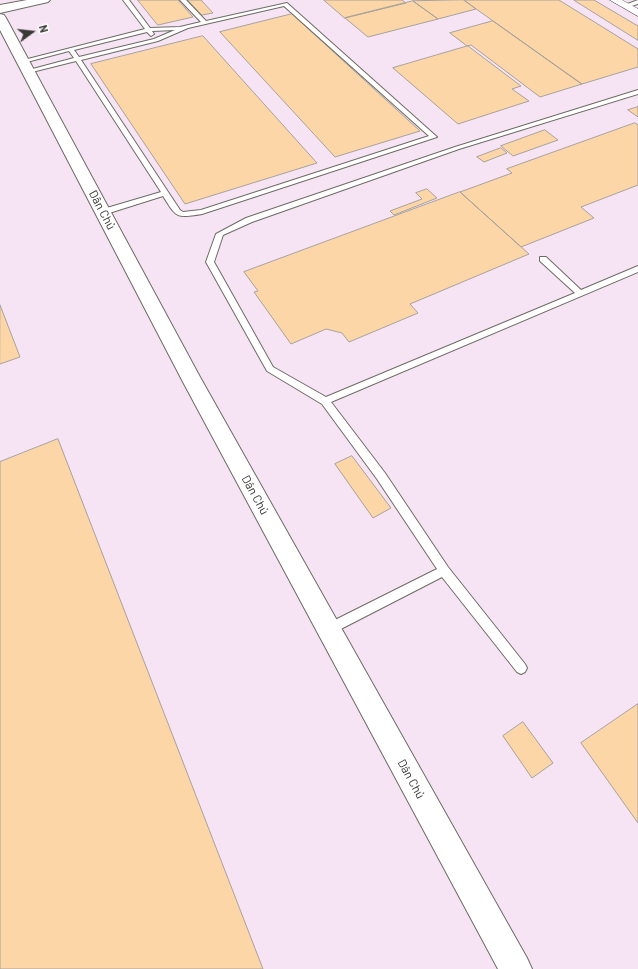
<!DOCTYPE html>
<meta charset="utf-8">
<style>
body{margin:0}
#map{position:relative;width:638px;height:969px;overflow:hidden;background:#f6f4ec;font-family:Barlow,sans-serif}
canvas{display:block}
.north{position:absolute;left:12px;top:12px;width:40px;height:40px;-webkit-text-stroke:3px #fff;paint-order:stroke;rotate:75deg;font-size:11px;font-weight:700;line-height:16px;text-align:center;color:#393835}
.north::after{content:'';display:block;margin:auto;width:14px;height:18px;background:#393835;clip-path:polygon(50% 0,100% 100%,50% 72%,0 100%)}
</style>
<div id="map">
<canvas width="638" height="969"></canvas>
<div class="north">N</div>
</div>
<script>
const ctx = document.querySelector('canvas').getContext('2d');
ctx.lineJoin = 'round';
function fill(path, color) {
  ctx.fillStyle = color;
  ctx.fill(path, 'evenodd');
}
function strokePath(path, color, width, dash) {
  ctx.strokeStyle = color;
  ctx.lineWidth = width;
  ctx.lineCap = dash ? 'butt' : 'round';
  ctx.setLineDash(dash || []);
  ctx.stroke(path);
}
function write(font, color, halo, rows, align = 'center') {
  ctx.font = font + ' Barlow,sans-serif';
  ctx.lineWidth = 3;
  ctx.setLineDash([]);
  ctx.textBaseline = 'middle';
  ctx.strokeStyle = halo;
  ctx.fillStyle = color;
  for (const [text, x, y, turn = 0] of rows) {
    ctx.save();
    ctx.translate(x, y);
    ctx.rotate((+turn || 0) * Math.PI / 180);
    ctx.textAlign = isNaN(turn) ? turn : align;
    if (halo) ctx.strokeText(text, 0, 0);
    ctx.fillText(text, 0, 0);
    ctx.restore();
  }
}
fill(new Path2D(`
 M0,0h638v969h-638z`), '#f6e4f4');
const building = new Path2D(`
 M138,0h40l15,17 -35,8z
 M188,0h13l12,13 -11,2z
 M324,0h78l4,3 -61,15z
 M464,0h95l79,49v18l-56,17z
 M464,0l12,9 -38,10 -25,-18z
 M574,0h20l44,26v14z
 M413,1l25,18 -70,18 -23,-19z
 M292,14l128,117 -85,26 -115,-125z
 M493,21l89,63 -42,13 -69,-52 -4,1 -17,-13z
 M203,36l114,127 -132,41 -94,-140z
 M468,46l53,40 -9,3 17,12 -71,23 -65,-56z
 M638,107v10l-10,-7z
 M635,123l3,2v60l-57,22 13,11 -73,29 -61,-55 52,-19 -5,-4z
 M545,130l13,10 -45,16 -12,-10z
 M501,148l6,5 -23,9 -7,-5z
 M427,189l10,9 -43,17 -4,-4 32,-12 -6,-6z
 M460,192l69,62 -119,50 8,9 -69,29 -7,-9 -16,-4 -35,15 -37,-52 4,-1 -14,-19z
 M0,305l20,52 -20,7z
 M58,439l205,530h-263v-507z
 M352,456l39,52 -18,10 -38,-54z
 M638,704v119l-57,-80z
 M523,722l30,41 -21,15 -29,-42z`);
fill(building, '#fcd6a6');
strokePath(building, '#a8a29c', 1);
const service = new Path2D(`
 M123,0h6l21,28 30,-1 21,-5 -21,-22h6l20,21 81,-18 150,134 -235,77c-27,4 -25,4 -39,-18l-57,18h-6v-4l61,-18 -85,-131 -48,12 -3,-2 49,-13 -5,-7 -46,12 -3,-2 125,-32zM284,6l145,130 -228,74 -18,2 -3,-2 -99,-150 77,-19 30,-13zM175,30l-21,9 -75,18 -5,-7 73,-18 4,4 3,-2 -2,-3z
 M638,0v4l-13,4 -3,-2z
 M638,90v4l-179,55 -207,73 -29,13 -9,27 59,105 53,30 249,-104 -35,-32v-4h6l35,33 57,-24v6l-307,130 54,71 63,94 77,97 2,4 -2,4 -4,2 -4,-2 -75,-95 -109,56 -4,2 -4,-2 -2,-4 2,-4 112,-56 -60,-90 -55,-75 -55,-33 -61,-109 10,-28 30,-16 209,-71z`);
const minor = new Path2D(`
 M610,0h12l16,9v7z`);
const tertiary = new Path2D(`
 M27,0h23l-2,2 -48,11v-8z`);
const secondary = new Path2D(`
 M0,14l4,1 2,3 194,359 327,581 5,11h-34l-315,-587 -183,-352z`);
strokePath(service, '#6d6c64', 2);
strokePath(minor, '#6d6c64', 1);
strokePath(tertiary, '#6d6c64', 2);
strokePath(secondary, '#6d6c64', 2);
fill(service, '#fff');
fill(minor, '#fff');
fill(tertiary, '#fff');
fill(secondary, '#fff');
write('12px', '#393835', '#fff', [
 ["Dân Chủ",102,210,62],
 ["Dân Chủ",255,495,61],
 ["Dân Chủ",411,779,61]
]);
</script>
